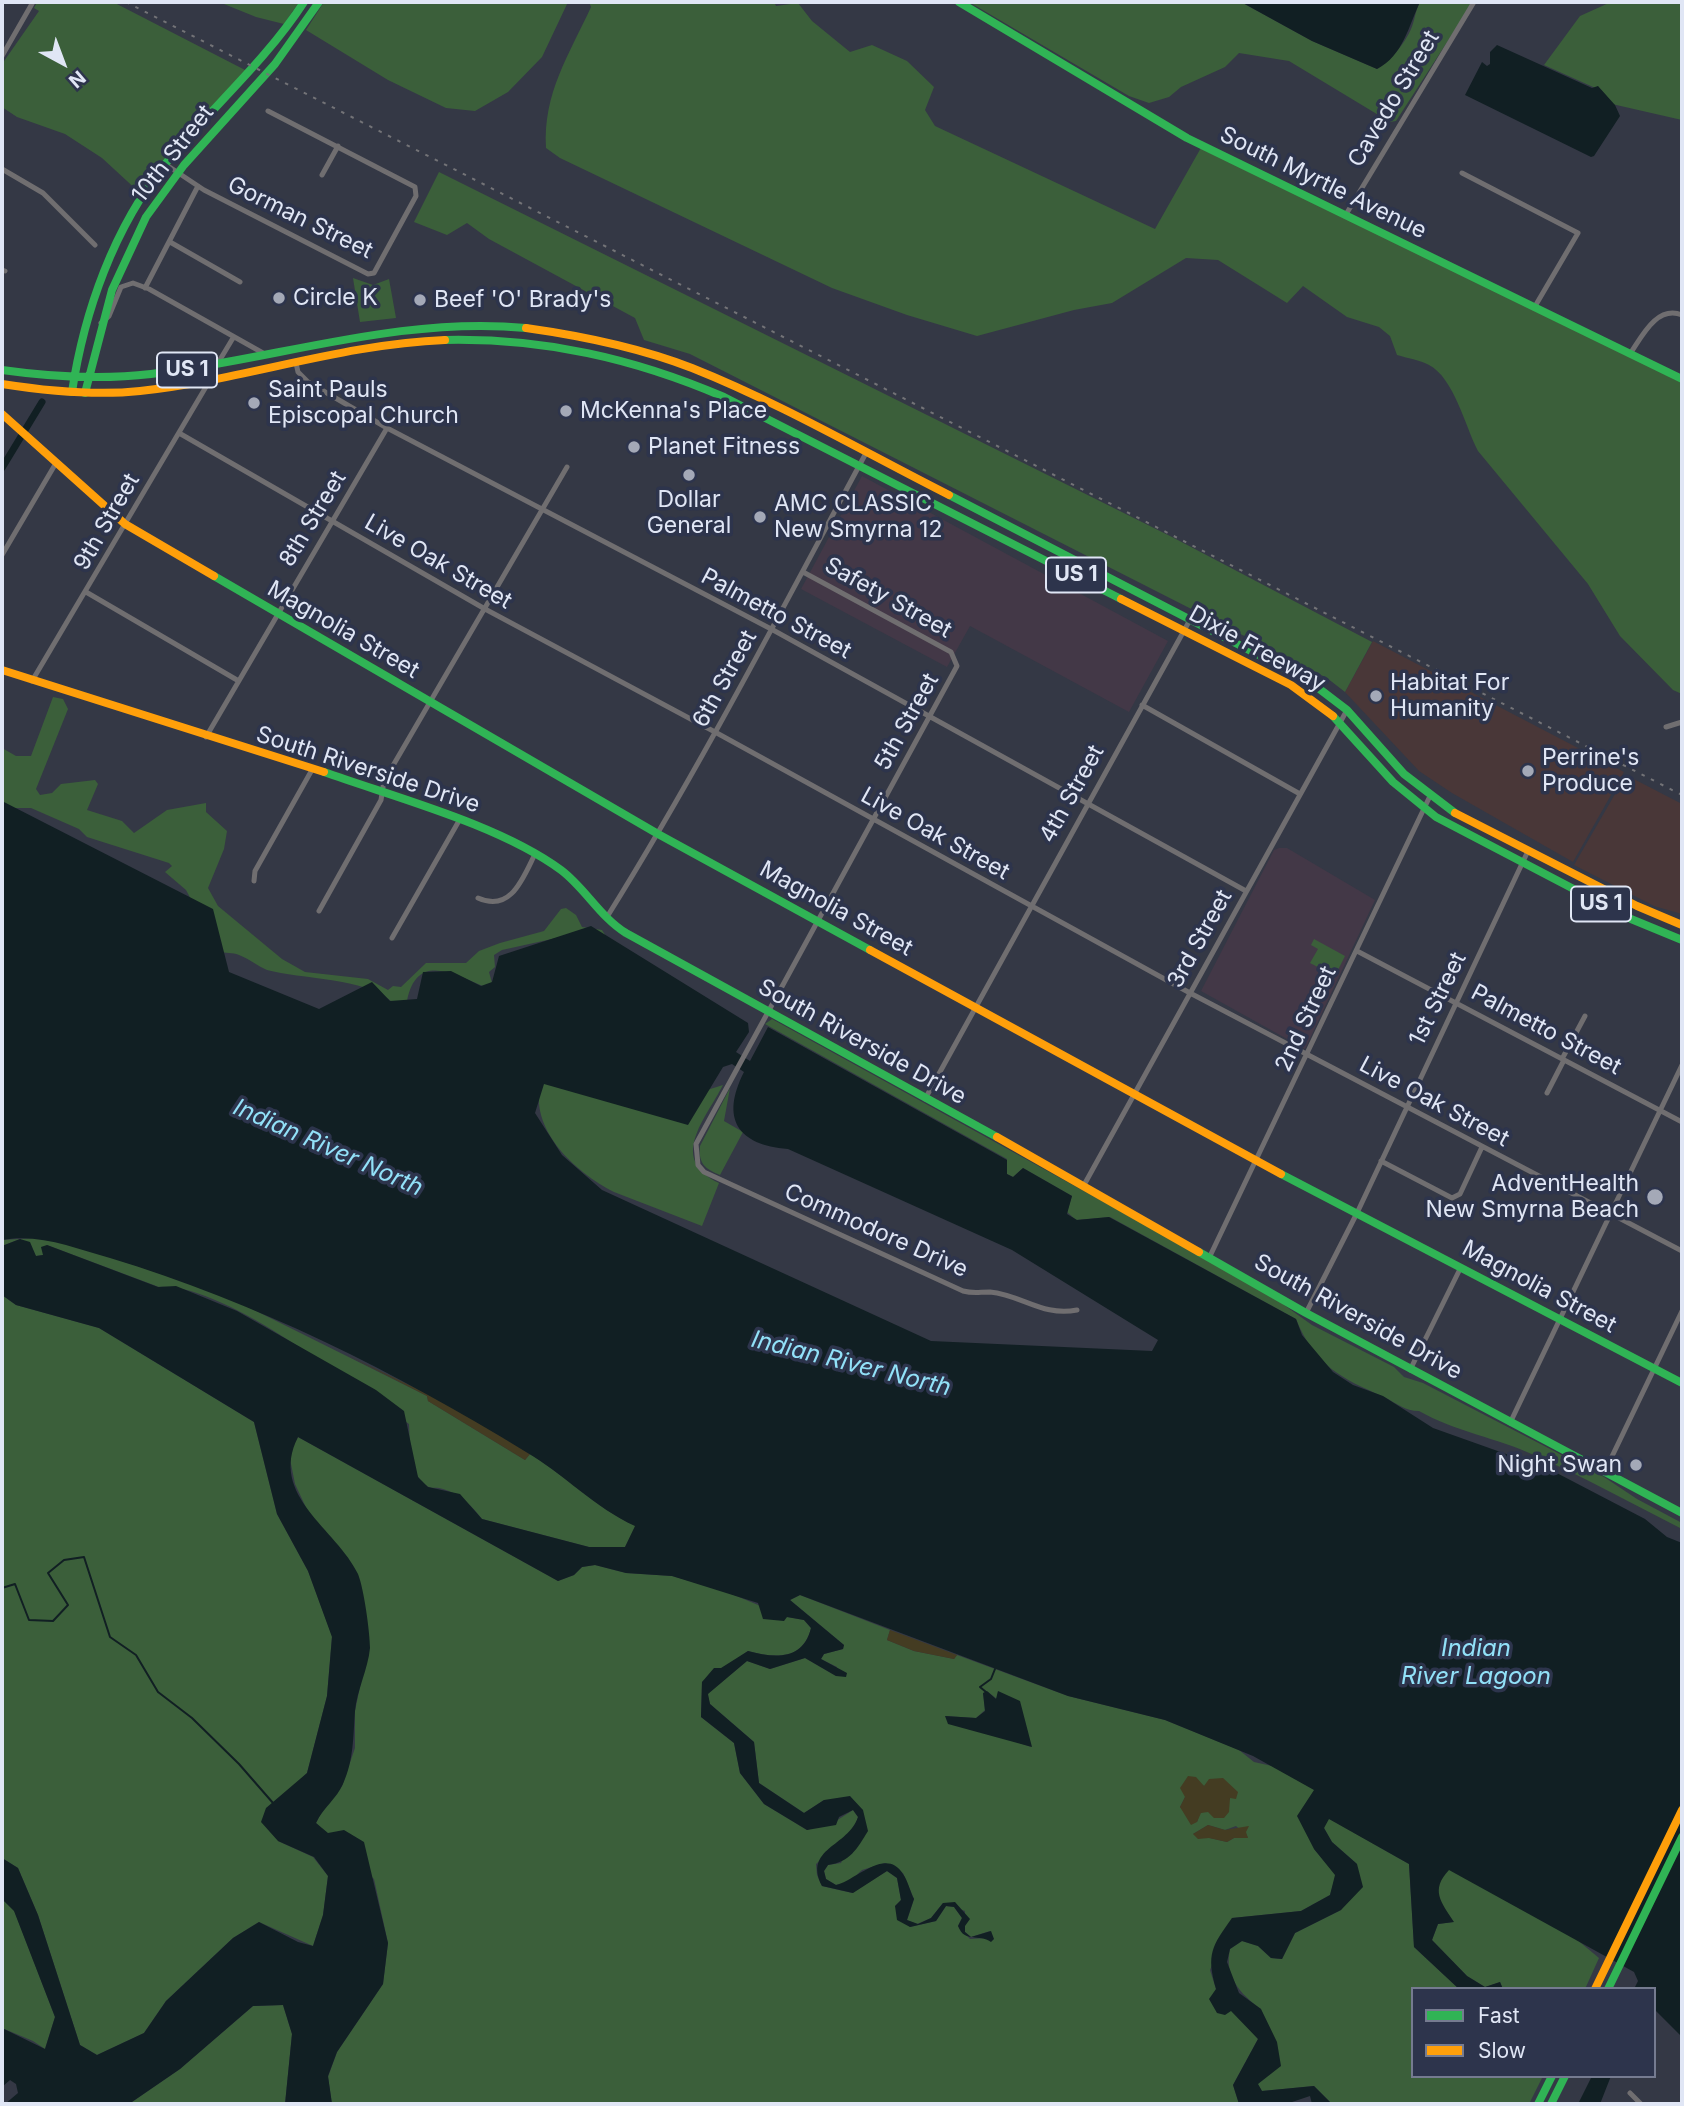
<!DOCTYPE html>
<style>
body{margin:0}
#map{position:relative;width:1684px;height:2106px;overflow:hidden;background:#343845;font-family:Inter,sans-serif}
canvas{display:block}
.frame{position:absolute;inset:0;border:4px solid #e0e6f5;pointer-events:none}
.legend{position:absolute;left:1411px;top:1987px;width:245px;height:91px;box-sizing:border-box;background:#2d344c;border:2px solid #757b90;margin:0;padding:9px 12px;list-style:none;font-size:21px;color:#e0e6f5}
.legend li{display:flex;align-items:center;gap:14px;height:35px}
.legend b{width:35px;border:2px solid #757b90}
.north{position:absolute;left:28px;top:28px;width:70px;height:70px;-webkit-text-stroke:5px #2d344c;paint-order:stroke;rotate:139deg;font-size:19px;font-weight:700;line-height:28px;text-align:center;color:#e0e6f5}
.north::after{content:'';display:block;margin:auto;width:24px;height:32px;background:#e0e6f5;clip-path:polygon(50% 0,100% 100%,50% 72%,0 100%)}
</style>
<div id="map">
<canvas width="1684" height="2106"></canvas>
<div class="frame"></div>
<ul class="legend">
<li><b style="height:9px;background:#30b455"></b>Fast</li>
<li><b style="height:9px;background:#ff9f0a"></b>Slow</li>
</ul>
<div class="north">N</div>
</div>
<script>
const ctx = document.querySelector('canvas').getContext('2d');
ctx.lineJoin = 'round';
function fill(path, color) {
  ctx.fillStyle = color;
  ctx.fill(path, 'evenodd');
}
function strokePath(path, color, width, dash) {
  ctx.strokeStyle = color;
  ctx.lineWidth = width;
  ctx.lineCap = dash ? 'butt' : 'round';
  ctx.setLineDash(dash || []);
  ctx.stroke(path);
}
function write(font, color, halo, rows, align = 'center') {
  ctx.font = font + ' Inter,sans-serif';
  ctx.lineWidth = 7;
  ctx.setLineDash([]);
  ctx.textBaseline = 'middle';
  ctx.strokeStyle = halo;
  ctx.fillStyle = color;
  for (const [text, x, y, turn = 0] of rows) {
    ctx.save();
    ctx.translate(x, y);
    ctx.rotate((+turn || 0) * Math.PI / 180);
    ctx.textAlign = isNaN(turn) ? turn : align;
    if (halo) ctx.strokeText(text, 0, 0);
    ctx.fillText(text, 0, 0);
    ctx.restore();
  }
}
fill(new Path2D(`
 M1373,641l251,131 -51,90 -121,-69 -33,-22 -74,-79z
 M1626,775l56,29v110l-28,-8 -80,-41z`), '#493738');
fill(new Path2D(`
 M862,476l306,165 -39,71 -159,-86 -23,41 -146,-78z
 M1279,848h8l88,52 -70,149 -104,-58 73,-141z`), '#433847');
fill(new Path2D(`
 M37,2h76l134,69 -83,88 -24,34 -38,-35 -37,-24 -48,-17 -15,-10v-43l37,-53 -5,-3z
 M219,2h80l-15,22 -28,-7z
 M324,2h244l-26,55 -34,35 -33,19 -29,-3 -58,-28 -82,-50z
 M589,2h185l2,4 22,-3 14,18 38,31 22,-7 35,16 27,26 -9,23 10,16 220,103 47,-83 480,233v315l-9,-4 -53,-54 -32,-52 -110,-133c-13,-25 -24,-73 -49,-86 -9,-5 -22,-7 -32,-10l-7,-19 -11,-9 -32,-10 -44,-31 -16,17 -69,-43 -32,-2 -74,45 -38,7 -97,26 -70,-21 -75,-27 -272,-130 -14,-10c-3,-55 23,-93 45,-141z
 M969,2h272l71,39 65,28c13,-7 28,-26 34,-40 4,-9 4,-18 9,-27h53l-77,119 -6,1 -101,-61 -50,-8 -14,14 -44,20 -12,10 -20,6 -20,-7z
 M1611,2h71v118l-70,-16 -10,-13 -58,-26 36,-49z
 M439,172l733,365 200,105 -27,50 -18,-14 -637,-324 -46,-14 -9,-22 -146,-79 -22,-16 -20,12 -33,-13z
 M353,278l20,7 16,-6 7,39 -36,4z
 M53,697l10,2 5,10 -32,80 4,6 12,-2 9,-9 34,-4 3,4 -11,26 35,11 12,12 33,-23 39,-7v9l21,19 -3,18 -16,39 10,18 64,53 23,13 63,7 20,11 5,-4 8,1 25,-24h40l13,-12 21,-8 44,-12 17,-22 5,-1 10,7 6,12 20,3 5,8 -37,-3 -68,15 -8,5 1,12 -6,5 3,11 -7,4c-31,-12 -68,-36 -78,14h-16c-25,-23 -91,-22 -124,-31 -10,-4 -17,-11 -28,-15 -7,-3 -13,-1 -20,-4l-33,-61 -21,-18 7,-6 -3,-3 -82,-26 -8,-8 -48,-21h-29v-60l14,8h15z
 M1314,939l31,17 -10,20 -25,-13 8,-14 -7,-4z
 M772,1019l491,271 49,35 82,42 10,10 19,6 181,94 33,22 45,24v6c-49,-25 -98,-52 -148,-74 -37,-17 -80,-24 -115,-44 -14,0 -23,-8 -35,-14 -43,-19 -69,-31 -88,-78l-186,-102 -34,3 -9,-8 5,-16 -49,-28 -10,9 -6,-3v-15l-242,-135z
 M541,1082l163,9 19,-6c-18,35 -55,74 -4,98l-17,43 -88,-34c-39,-20 -86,-63 -73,-110z
 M730,1088l-6,33 19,11 -23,43c-15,-6 -22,-12 -20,-29z
 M37,1238l28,4 157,52 205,102 1,5 97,59 5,-6c36,22 67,55 106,72l-11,21h-36l-107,-28c-9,-12 -23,-26 -39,-30 -5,-2 -11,0 -16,-3 -18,-11 -17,-43 -18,-62 -55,-38 -186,-142 -250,-137l-112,-42 -3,10 -8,1 -16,-17 -18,7v-6z
 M2,1295l14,10 83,23 155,94 23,92 31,57 24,65 -5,60 -20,77 -18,18 -11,50 35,16 15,19 -5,39 -10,31 -54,-24 -26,16 -67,63 -22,32 -47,22 -17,-10 -42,-130 -20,-47 -16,-10z
 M298,1437l260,144 16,-6 8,-8 13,-2 31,8 46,3 50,14 65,27 17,3 7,8c-8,33 -37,30 -63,23l-46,31 -1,35 33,26 6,30 24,31 43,26 29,-9 17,-11 5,7 -4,13 -38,34 1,11 5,11 30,7 35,-22 10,7 4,22 -6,6 15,21 26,-6 10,-15 8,1 8,11 -4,8 12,13 16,-1 4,-7 -19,6 -6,-5v-21l-22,-8 -12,15 -14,6 -10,-4 7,-21 -11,-26 -18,-10 -23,7 -13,12 -13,3 -10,-6 -2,-8 4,-6 13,-2 22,-53 -39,-10 -20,13 -45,-30 -5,-41 -44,-38 -3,-10 40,-33 23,8 35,-11 31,18 1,-9 -16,-8 3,-5 19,-5 1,-4 -54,-45 10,-5 90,35 -3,10 27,11 40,8 3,-4 111,41 97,24 74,30 15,12 18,4 43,24 -1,59 22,26 -6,20 -29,16 -69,7 -22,52 6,19 42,50 -25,46 6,19h-907l-4,-27 9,-25 46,-68 5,-41 -14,-64 -58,-56 8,-16 18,-21 13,-38v-37l6,-29 -3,-107 -48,-59 -15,-32 -6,-30zM988,1692l9,7 1,-7 33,55 -86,-31 31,2 9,-8 -2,-17zM1200,1784l30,14 -2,5 -28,10 -3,9 -17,-15 5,-10zM1208,1825l17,5 11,-4 12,11 -14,1 -7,4 -34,-8z
 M1328,1818l81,46 5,83 45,42h-46v87h130l-14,28h-197l-18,-18 -52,5 -4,-6 3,-76c-21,-15 -37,-33 -31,-60l12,-8 16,5 13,12 11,1 13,-26 46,-23 16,-46 -25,-22 -8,-14z
 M1458,1868l117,70 24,20 -14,31h-82l-3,-7 -15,5 -18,-11 -35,-36 6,-16 15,-2 -16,-25 1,-27z
 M2,1899l12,11 41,107 -10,32 -12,-8 -31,-13z
 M283,2005l9,29 -7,70h-156l51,-35 73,-63z`), '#3b5f3a');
fill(new Path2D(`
 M345,1354l101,49 84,51 -5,6 -97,-59 -1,-5z
 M890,1630l67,25 -3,4 -40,-8 -27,-11z
 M1188,1776l8,1 8,9 5,-7 14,-1 15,14 -2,7 -6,-1 -1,14 -5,6h-10l-6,-6 -7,1 -4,9 -6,3 -11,-18 5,-10 -5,-9z
 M1208,1825l17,5 24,-4 -3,6 2,6h-14l-7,4 -18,-4 -11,1 -5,-5z`), '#443c22');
fill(new Path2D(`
 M1241,2h179c-11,23 -17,54 -43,67l-65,-28z
 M1497,45l95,43 6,-2 17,19 5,11 -26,40 -3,1 -126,-62 17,-33 5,4 3,-2v-12z
 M2,801l211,108 16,63 90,37 53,-27 18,19 27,-2 6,-27 28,-1 30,15 11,-4 7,-26 92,-30 157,97 1,9 -13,20 14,9 18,-34 239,133v14l6,3 10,-9 49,28 -5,18 10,6 32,-3 187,102 6,16 31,37 20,13 30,11 50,32 118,42 94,49 22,18 15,6v494l-28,-28v-20h-20l4,-8 -4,-9 -185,-102c-19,20 -8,32 5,52l-16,2 -6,16 35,36 18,11 15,-5 3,7h-44l-45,-42 -5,-83 -80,-45 -5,9 8,14 25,22 6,23 -22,23 -46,23 -13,26 -11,-1 -13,-12 -16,-5 -12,8 -3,13 12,31 22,16 16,33 4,24 -23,18 4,7 52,-5 18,18h-20l-2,-8 -24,8h-47l-6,-19 25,-46 -27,-28 -6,4 -8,-2 -8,-14 7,-10c-10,-35 -4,-43 16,-71l69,-7 29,-16 5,-20 -21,-26 -17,-33 17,-26 -61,-34 -88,-36 -97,-24 -268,-101 -10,5 54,45 -1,4 -19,5 -3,5 26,14 -1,4 -10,-1 -31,-18 -35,11 -23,-8 -39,33 2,10 44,38 5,41 45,30 20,-13 26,-4 13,14 5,21c-11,18 -18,31 -40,34l-4,6 2,8 10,6c19,-4 50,-39 67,-11 5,7 7,17 11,25l-7,21 11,4 13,-6 12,-15 12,-1 15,17 -5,7v6l6,5 20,-6 3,8 -3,3c-12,-9 -26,2 -33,-16l4,-8 -8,-11 -8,-1 -10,15 -26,6 -13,-7 -2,-14 6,-6 -4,-22 -10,-7 -34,22 -31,-7c-19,-38 26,-39 36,-69l-5,-7 -14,7 -3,8 -29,5 -43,-26 -24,-31 -6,-30 -33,-26 1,-35 12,-14h7l27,-17c26,7 55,10 63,-23l-7,-8 -17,-3 -3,4 -21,-2 -5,-16 -86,-27 -46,-3 -31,-8 -13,2 -8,8 -16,6 -260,-144c-30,59 39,92 60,137 6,15 12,59 12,74 -2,21 -13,42 -15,63 -2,26 -1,48 -12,73 -6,14 -20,24 -27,39l12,10 16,-3 20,12 24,101 -5,41 -46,68 -9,24 4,28h-47l7,-70 -9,-29 -30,1 -73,63 -51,35h-124l13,-11 -2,-9 -6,-4 -8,7v-59l43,21 10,-32 -41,-106 -12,-12v-41l16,10 20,47 42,130 17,10 47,-22 22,-32 67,-63 26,-16 39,20 15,4 10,-31 5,-39 -14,-19 -36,-16 -17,-19 5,-14 41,-35 20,-77 5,-59 -24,-66 -31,-57 -23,-92 -155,-94 -83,-23 -14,-10v-49l18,-7 10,3 6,14 7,-1 -2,-8 6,-2 111,42 18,-1 61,25 139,79 28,21 14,66 10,10 32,7 22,25 107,28h36l10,-21c-40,-18 -71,-52 -109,-74 -130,-80 -270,-150 -416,-194 -36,-10 -71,-25 -108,-18zM732,1064l12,8c-24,47 -6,73 44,77l224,101 146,90 -6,11 -221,-10 -329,-151 -40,-35 -27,-42 9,-29 144,41 35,-58z
 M987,1691l9,8 2,-8 22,10 12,46 -84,-23 -3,-8 31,2 9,-7 -2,-18z
 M1592,2076h19l-11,28h-22z`), '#111f23');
strokePath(new Path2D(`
 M2,1588l13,-4 14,36 24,1 15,-16 -20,-32 16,-13 20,-3 26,80 26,18 22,37 34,26 47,46 34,39
 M2,1594v5
 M986,1692l-6,-5 11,-8 4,-10`), '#111f23', 2);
strokePath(new Path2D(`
 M2,468l40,-66`), '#111f23', 7);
strokePath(new Path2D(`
 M2,56l31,-54
 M165,164l39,26 164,84 6,-1 42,-77 -1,-9 -147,-76
 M2,169l41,24 52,52
 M1462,173l116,60 -44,75
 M322,175l16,-29
 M1345,216l129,-214
 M170,242l70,40
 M2,270l3,1
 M145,288l53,-102
 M101,323l8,-7 12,-29 12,-4 16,6 114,64
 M1630,354c12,-18 27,-49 52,-39
 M218,363l15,-25
 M296,363l2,9 10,10 79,46 386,202 473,261
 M179,433l306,176 230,123 475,261 492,258
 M2,555l54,-92
 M803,572l148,80 6,14 -261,478 2,21 6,7 259,119c11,3 16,1 27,1 32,3 53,25 87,18
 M86,592l151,88
 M32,681l178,-301
 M1142,705l158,89
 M1666,727l16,-5
 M206,737l181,-309
 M254,881l1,-10 58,-103
 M478,898c33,15 45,-20 57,-44
 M319,911l62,-111 3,-19 183,-314
 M607,917c94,-151 175,-308 259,-464
 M392,938l68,-119
 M1357,951l325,171
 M1562,1059l23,-43
 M1547,1093l17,-33
 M925,1099l266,-481
 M1381,1161l71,37 8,-4 22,-47
 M1084,1185l263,-475
 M1210,1256l220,-460
 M1306,1313l51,-100 171,-362
 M1410,1370l51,-103
 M1510,1423l172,-358
 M1604,1473l78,-162
 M1630,2093l11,11`), '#706e70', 5);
strokePath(new Path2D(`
 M959,2l228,136 495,241
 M445,340c99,-2 188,18 279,57l397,202
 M2,370c50,7 99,10 149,4 126,-15 247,-58 375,-46
 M72,392c12,-80 42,-165 94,-229 45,-55 99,-101 138,-161
 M85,393l27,-103 34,-73 38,-52 91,-101 44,-62
 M949,495l360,186 38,29 57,64 51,39
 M214,576l444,258 212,116
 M1333,716l60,66 43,35 195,102 51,21
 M324,772c73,26 176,53 237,98 24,18 39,47 65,63l371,204
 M1281,1174l401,209
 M1199,1252l107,61 376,200
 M1608,1989l74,-152
 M1538,2104l14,-28
 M1551,2104l14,-28`), '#30b455', 8);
strokePath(new Path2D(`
 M526,328c57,8 112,19 166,40 88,35 172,84 257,127
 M2,384c45,7 92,12 138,7 103,-11 201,-47 305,-51
 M2,414l123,110 89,52
 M1121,599l170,86 42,31
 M2,670l322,102
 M1455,813l182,93 45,19
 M870,950l411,224
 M997,1137l202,115
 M1595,1989l87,-179`), '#ff9f0a', 8);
strokePath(new Path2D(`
 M126,2l1556,793`), '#737377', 2, [3.5, 7]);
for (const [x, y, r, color] of [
 [279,298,7,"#a4a9b7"],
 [420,300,7,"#a4a9b7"],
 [254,403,7,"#a4a9b7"],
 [566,411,7,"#a4a9b7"],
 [634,447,7,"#a4a9b7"],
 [689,475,7,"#a4a9b7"],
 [760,517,7,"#a4a9b7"],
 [1376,696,7,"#a4a9b7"],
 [1528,771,7,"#a4a9b7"],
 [1655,1197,9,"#a4a9b7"],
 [1636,1465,7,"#a4a9b7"]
]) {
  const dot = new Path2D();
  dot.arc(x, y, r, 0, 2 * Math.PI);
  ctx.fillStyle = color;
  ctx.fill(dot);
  strokePath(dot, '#2d344c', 2.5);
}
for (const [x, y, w] of [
 [187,370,60],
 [1076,575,60],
 [1601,904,60]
]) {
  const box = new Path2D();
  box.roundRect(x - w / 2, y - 17.5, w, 35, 5);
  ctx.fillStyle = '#2d344c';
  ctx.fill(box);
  strokePath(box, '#e0e6f5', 2);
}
write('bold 21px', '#e0e6f5', null, [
 ["US 1",187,370],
 ["US 1",1076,575],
 ["US 1",1601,904]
]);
write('23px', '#e0e6f5', '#2d344c', [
 ["Cavedo Street",1394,99,-59],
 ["10th Street",173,154,-52],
 ["South Myrtle Avenue",1323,183,26],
 ["Gorman Street",300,218,26],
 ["8th Street",313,519,-59],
 ["9th Street",107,522,-60],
 ["Live Oak Street",438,562,30],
 ["Safety Street",888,598,29],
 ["Palmetto Street",776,614,28],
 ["Magnolia Street",343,630,30],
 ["Dixie Freeway",1257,649,29],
 ["6th Street",725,679,-61],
 ["5th Street",907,722,-61],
 ["South Riverside Drive",368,770,18],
 ["4th Street",1072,794,-61],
 ["Live Oak Street",935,834,29],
 ["Magnolia Street",836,909,29],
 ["3rd Street",1200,939,-61],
 ["1st Street",1438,999,-64],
 ["2nd Street",1306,1019,-65],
 ["Palmetto Street",1546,1030,28],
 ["South Riverside Drive",862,1042,29],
 ["Live Oak Street",1434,1102,28],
 ["Commodore Drive",876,1231,24],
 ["Magnolia Street",1539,1287,28],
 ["South Riverside Drive",1358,1317,29]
]);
write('23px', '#e0e6f5', '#2d344c', [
 ["Circle K",293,298],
 ["Beef 'O' Brady's",434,300],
 ["Saint Pauls",268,390],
 ["Episcopal Church",268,416],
 ["McKenna's Place",580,411],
 ["Planet Fitness",648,447],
 ["Dollar",689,500,"center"],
 ["General",689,526,"center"],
 ["AMC CLASSIC",774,504],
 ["New Smyrna 12",774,530],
 ["Habitat For",1390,683],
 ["Humanity",1390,709],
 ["Perrine's",1542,758],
 ["Produce",1542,784],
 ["AdventHealth",1639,1184,"right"],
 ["New Smyrna Beach",1639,1210,"right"],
 ["Night Swan",1622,1465,"right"]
], 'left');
write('italic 24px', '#92e1f8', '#2d344c', [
 ["Indian River North",328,1148,24],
 ["Indian River North",851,1364,14],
 ["Indian",1476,1649],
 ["River Lagoon",1476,1677]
]);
</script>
